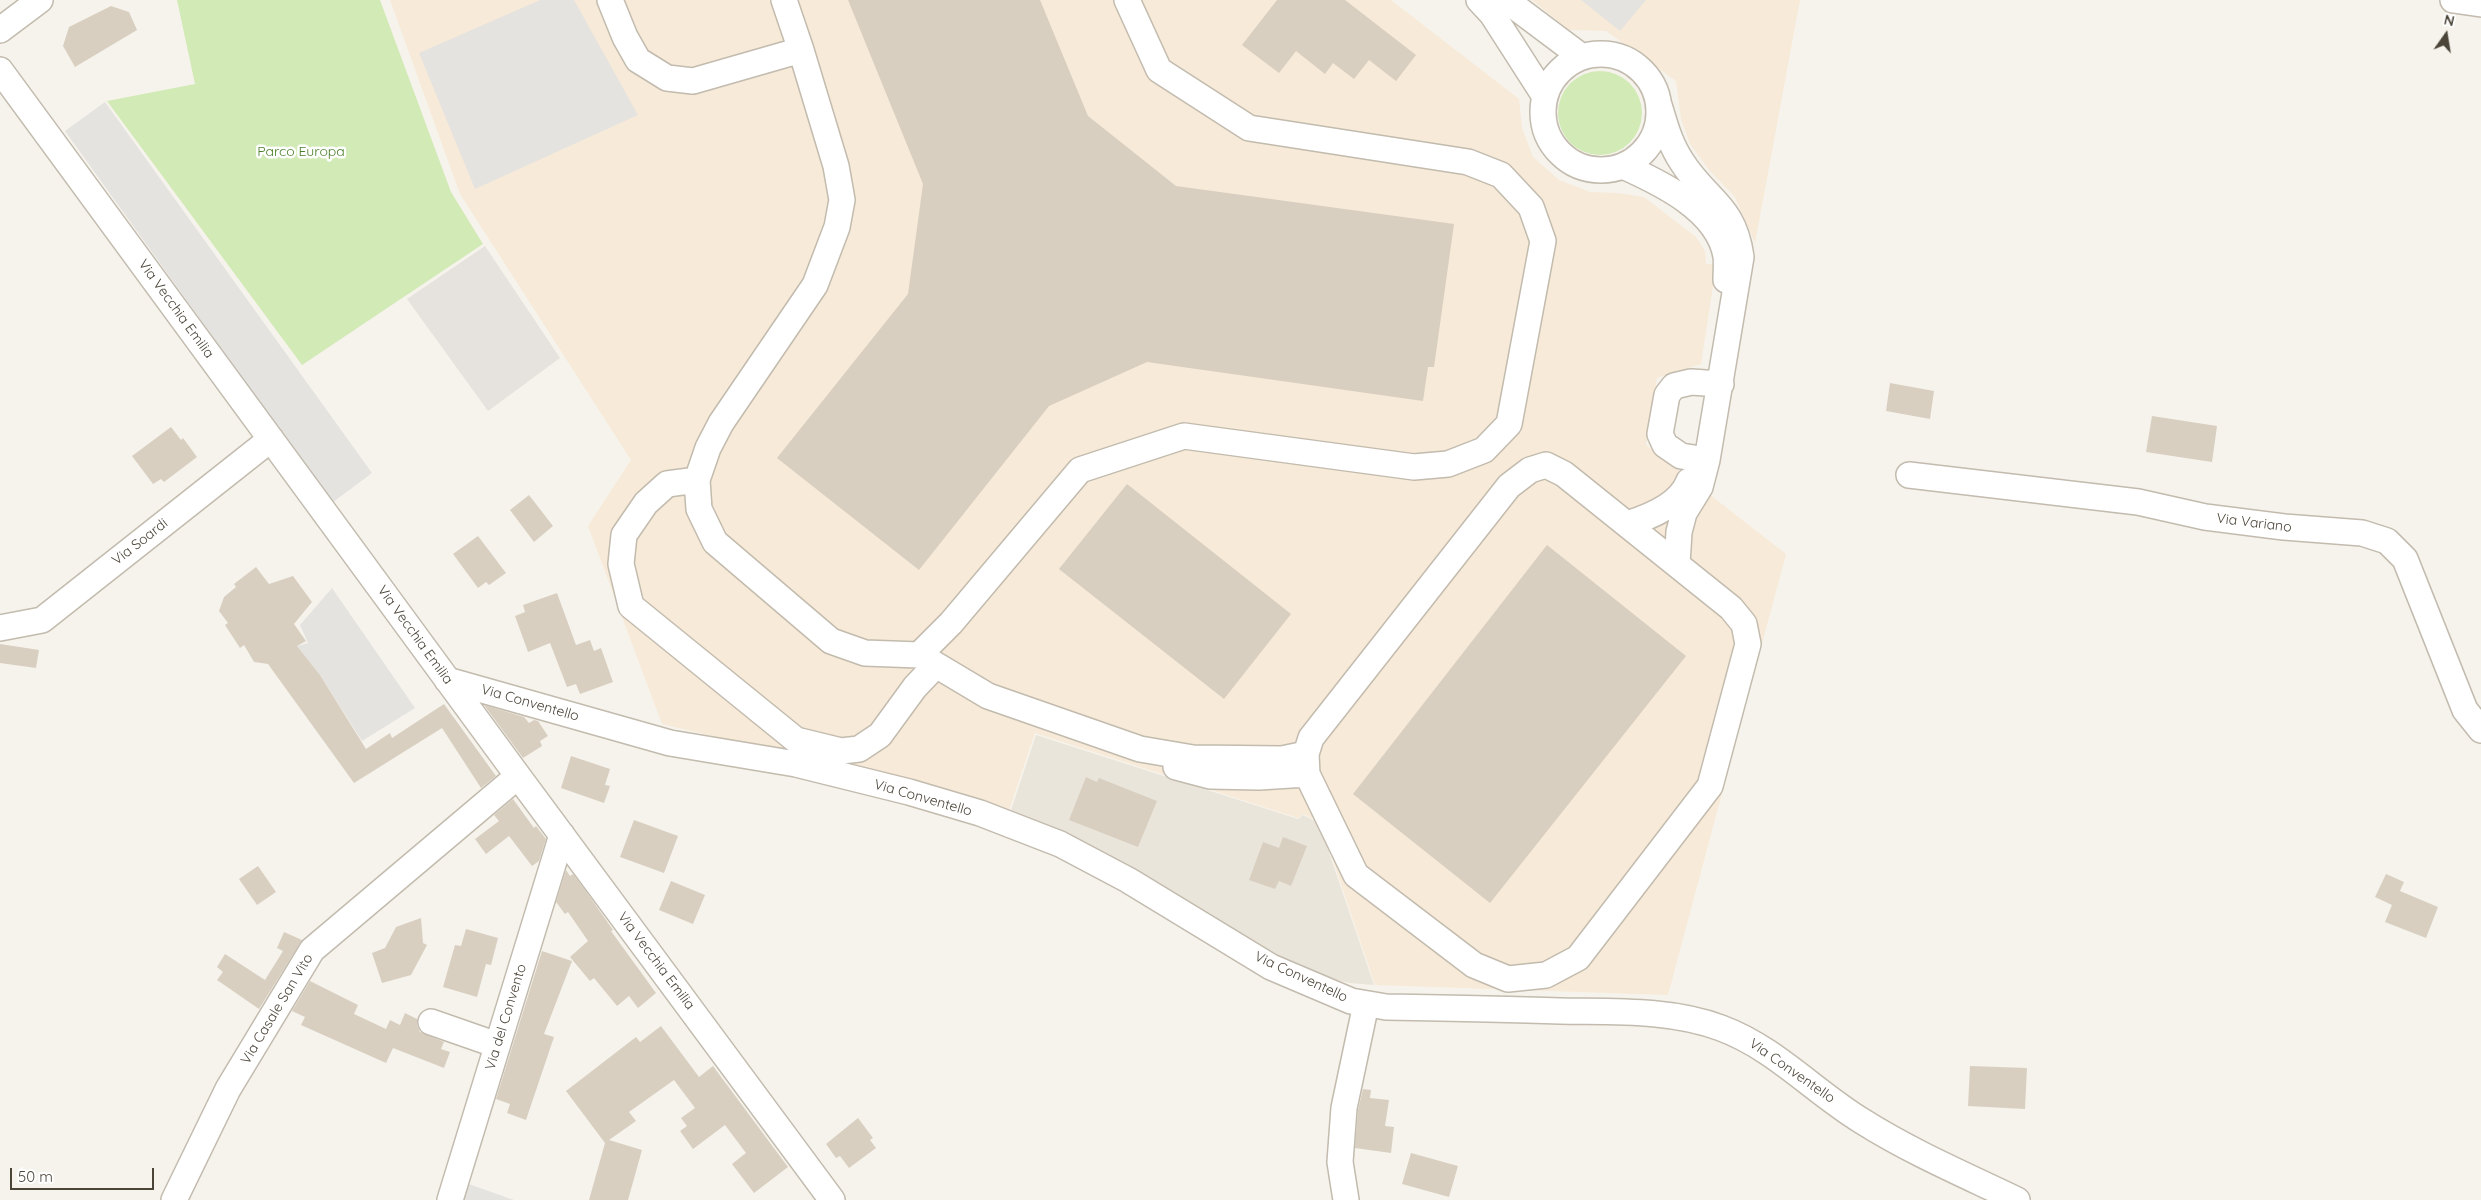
<!DOCTYPE html>
<style>
body{margin:0}
#map{position:relative;width:2481px;height:1200px;overflow:hidden;background:#f6f3ec;font-family:Quicksand,sans-serif}
canvas{display:block}
.north{position:absolute;left:2421px;top:10px;width:50px;height:50px;-webkit-text-stroke:4px #fff;paint-order:stroke;rotate:13deg;font-size:14px;font-weight:700;line-height:20px;text-align:center;color:#4b4439}
.north::after{content:'';display:block;margin:auto;width:18px;height:22px;background:#4b4439;clip-path:polygon(50% 0,100% 100%,50% 72%,0 100%)}
.scale{position:absolute;left:10px;top:1168px;width:144px;height:22px;box-sizing:border-box;border:2px solid #4b4439;border-top:0;padding-left:6px;font-size:15px;line-height:18px;white-space:nowrap;color:#4b4439;-webkit-text-stroke:4px #fff;paint-order:stroke}
</style>
<div id="map">
<canvas width="2481" height="1200"></canvas>
<div class="north">N</div>
<div class="scale">50 m</div>
</div>
<script>
const ctx = document.querySelector('canvas').getContext('2d');
ctx.lineJoin = 'round';
function fill(path, color) {
  ctx.fillStyle = color;
  ctx.fill(path, 'evenodd');
}
function strokePath(path, color, width, dash) {
  ctx.strokeStyle = color;
  ctx.lineWidth = width;
  ctx.lineCap = dash ? 'butt' : 'round';
  ctx.setLineDash(dash || []);
  ctx.stroke(path);
}
function write(font, color, halo, rows, align = 'center') {
  ctx.font = font + ' Quicksand,sans-serif';
  ctx.lineWidth = 5;
  ctx.setLineDash([]);
  ctx.textBaseline = 'middle';
  ctx.strokeStyle = halo;
  ctx.fillStyle = color;
  for (const [text, x, y, turn = 0] of rows) {
    ctx.save();
    ctx.translate(x, y);
    ctx.rotate((+turn || 0) * Math.PI / 180);
    ctx.textAlign = isNaN(turn) ? turn : align;
    if (halo) ctx.strokeText(text, 0, 0);
    ctx.fillText(text, 0, 0);
    ctx.restore();
  }
}
fill(new Path2D(`
 M1036,735l262,84 5,-4 16,8 55,162 -24,-2 -27,-6 -46,-18 -267,-146z`), '#eae5da');
fill(new Path2D(`
 M390,0h1001l128,99 3,29 11,29 26,23 31,12 28,1 26,4 52,40 9,14 1,13h7v22l-12,78 -44,14 -11,67 140,109 -118,441 -293,-10 -55,-163 -17,-8 -5,4 -263,-85 -27,80 -78,-25 -268,-64 -74,-198 43,-66 -171,-266z
 M1532,0h268l-45,243 -20,-46 -26,-27 -19,-26 -9,-25 -5,-38 -70,-50 -37,-1z`), '#f7ead8');
fill(new Path2D(`
 M485,246l75,112 -72,53 -81,-112z`), '#e6e2dd');
fill(new Path2D(`
 M177,0h203l71,192 32,52 -181,121 -195,-264 88,-17z
 M1558 113a42 42 0 1 1 84 0a42 42 0 1 1-84 0Z`), '#d2eab5');
fill(new Path2D(`
 M540,0h34l64,115 -163,74 -56,-136z
 M1581,0h65l-26,31z
 M105,102l267,371 -40,30 -267,-372z
 M332,588l83,120 -53,33 -42,-66 -23,-29 11,-3 -8,-18z
 M463,1182l51,18h-56z`), '#e5e3e0');
fill(new Path2D(`
 M848,0h192l48,116 88,70 278,38 -20,143h-6l-5,34 -276,-39 -98,44 -130,164 -142,-112 131,-164 15,-110z
 M1277,0h68l71,55 -20,26 -27,-21 -15,19 -21,-16 -8,11 -29,-23 -17,22 -37,-28z
 M111,6l18,6 8,18 -62,37 -12,-21 6,-19z
 M1890,383l44,8 -4,28 -44,-8z
 M2152,416l65,10 -5,36 -66,-10z
 M171,427l10,13 2,-2 14,19 -33,25 -3,-3 -8,5 -21,-28z
 M1127,484l164,130 -67,85 -165,-130z
 M529,495l24,31 -19,16 -24,-32z
 M478,536l28,37 -17,12 -3,-3 -8,6 -25,-34z
 M1547,545l139,111 -196,247 -137,-109z
 M256,567l13,17 24,-8 19,26 -18,22 12,17 -9,5 23,29 46,74 24,-16 2,5 52,-34 52,72 -15,12 -39,-60 -88,55 -86,-119 -14,-2 -10,-17 -4,3 -15,-23 3,-2 -9,-12 5,-14 12,-10 -2,-3z
 M557,593l19,52 14,-5 4,11 7,-3 12,34 -33,12 -4,-10 -9,3 -17,-44 -22,9 -13,-36 10,-4 -2,-7z
 M0,644l39,6 -3,18 -36,-5z
 M484,705l40,12 5,6 5,-3 4,1 10,15 -8,5 2,5 -19,12z
 M571,756l39,13 -5,16 5,1 -6,17 -43,-15z
 M1086,777l11,5 2,-4 58,23 -19,46 -69,-27z
 M513,799l21,29 2,-2 10,13 -7,22 -7,5 -23,-30 -23,18 -11,-15 24,-18 -5,-6z
 M634,820l44,16 -14,37 -44,-16z
 M1283,837l24,9 -16,40 -12,-5 -4,8 -26,-9 14,-38 16,6z
 M258,866l18,26 -19,13 -18,-26z
 M566,870l4,6 3,-2 12,16 28,40 -2,1 45,62 -18,15 -9,-12 -12,10 -23,-28 -4,3 -20,-24 18,-16 -20,-29 -3,2 -9,-12z
 M2386,874l18,8 -4,9 38,16 -12,31 -41,-16 7,-17 -17,-8z
 M671,881l34,14 -12,29 -34,-14z
 M421,918l2,25 4,2 -16,30 -29,8 -10,-30 13,-5 11,-21z
 M466,929l32,9 -7,27 -5,-1 -9,33 -34,-10 12,-42 6,1z
 M284,932l18,8 -43,69 -42,-29 6,-8 -6,-5 8,-13 40,26 18,-29 -6,-3z
 M542,951l30,10 -28,73 10,3 -28,83 -19,-7 3,-9 -14,-5z
 M310,981l48,24 -4,9 32,15 4,-9 10,5 5,-12 12,6v6l3,7 24,10 -3,7 9,3 -6,16 -51,-20 -7,15 -85,-38 4,-8 -13,-6z
 M661,1026l38,51 14,-11 75,101 -34,26 -22,-29 14,-11 -21,-28 -32,24 -13,-18 7,-5 -6,-8 14,-10 -21,-28 -45,32 7,9 -27,19 33,10 -14,50h-39l16,-57 -39,-52 70,-54 4,5z
 M1970,1066l57,2 -2,41 -57,-3z
 M1363,1089l8,1 -1,8 19,2 -4,26 9,1 -3,26 -36,-5 3,-38z
 M858,1118l15,20 -3,2 6,8 -27,20 -9,-12 -4,2 -10,-14z
 M1411,1153l47,13 -9,31 -47,-13z`), '#d8cfc1');
const minor = new Path2D(`
 M610,0l15,37 13,23 29,18 26,3 108,-31
 M784,0l17,50 35,116 6,34 -5,27 -22,58 -94,138 -13,25 -11,32 2,29 16,33 116,99 34,12 54,2 32,-32 129,-153 104,-34 230,31 34,-3 36,-14 25,-26 34,-183 -12,-34 -30,-32 -33,-13 -219,-34 -90,-58 -32,-70
 M1479,0l13,14 52,81
 M1506,0l76,57
 M2453,0l28,4
 M0,30l40,-30
 M1543 112a58 58 0 1 1 116 0a58 58 0 1 1-116 0Z
 M0,70l518,706 314,424
 M1659,105c6,20 11,39 23,57 25,39 52,43 59,95l-34,203 -7,27 -16,26 -5,19 -2,32
 M1623,166c38,17 95,44 103,90 1,8 0,16 0,24
 M1707,460l-26,-4 -16,-11 -5,-11 7,-39 7,-9 17,-4 30,2
 M1546,465l18,9 167,134 13,16 4,20 -38,142 -132,172 -32,17 -38,4 -34,-14 -118,-90 -49,-101 -1,-20 5,-16 198,-252 21,-16z
 M1909,475l229,27 67,15 79,10 78,6 25,8 18,18 60,151 16,20
 M697,480l-30,4 -21,19 -22,32 -3,29 10,42 165,134 45,11 18,-2 21,-14 35,-48 21,-22
 M1627,524c23,-7 53,-19 62,-43
 M0,628l42,-8 229,-181
 M921,656l67,40 152,53 53,9 89,1 24,-5
 M447,680l223,63 126,21 113,28 71,21 80,31 68,36 143,87 80,34 35,6c58,1 116,2 174,4 52,1 111,-2 161,17 54,20 92,63 141,93 49,31 103,54 155,79
 M1176,767l34,9 49,1 48,-3
 M431,1022l66,23
 M174,1200l54,-111 84,-139 206,-174
 M450,1200l112,-365
 M1346,1200l-6,-38 4,-54 22,-104`);
strokePath(minor, '#c2bbae', 28);
strokePath(minor, '#fff', 25);
write('14px', '#4a7f2a', '#fff', [
 ["Parco Europa",301,152]
]);
write('14px', '#4b4439', '#fff', [
 ["Via Vecchia Emilia",176,309,54],
 ["Via Variano",2254,523,7],
 ["Via Soardi",140,542,-38],
 ["Via Vecchia Emilia",415,635,54],
 ["Via Conventello",530,703,16],
 ["Via Conventello",923,798,16],
 ["Via Vecchia Emilia",656,961,53],
 ["Via Conventello",1301,977,25],
 ["Via Casale San Vito",277,1009,-59],
 ["Via del Convento",506,1017,-73],
 ["Via Conventello",1792,1071,35]
]);
</script>
